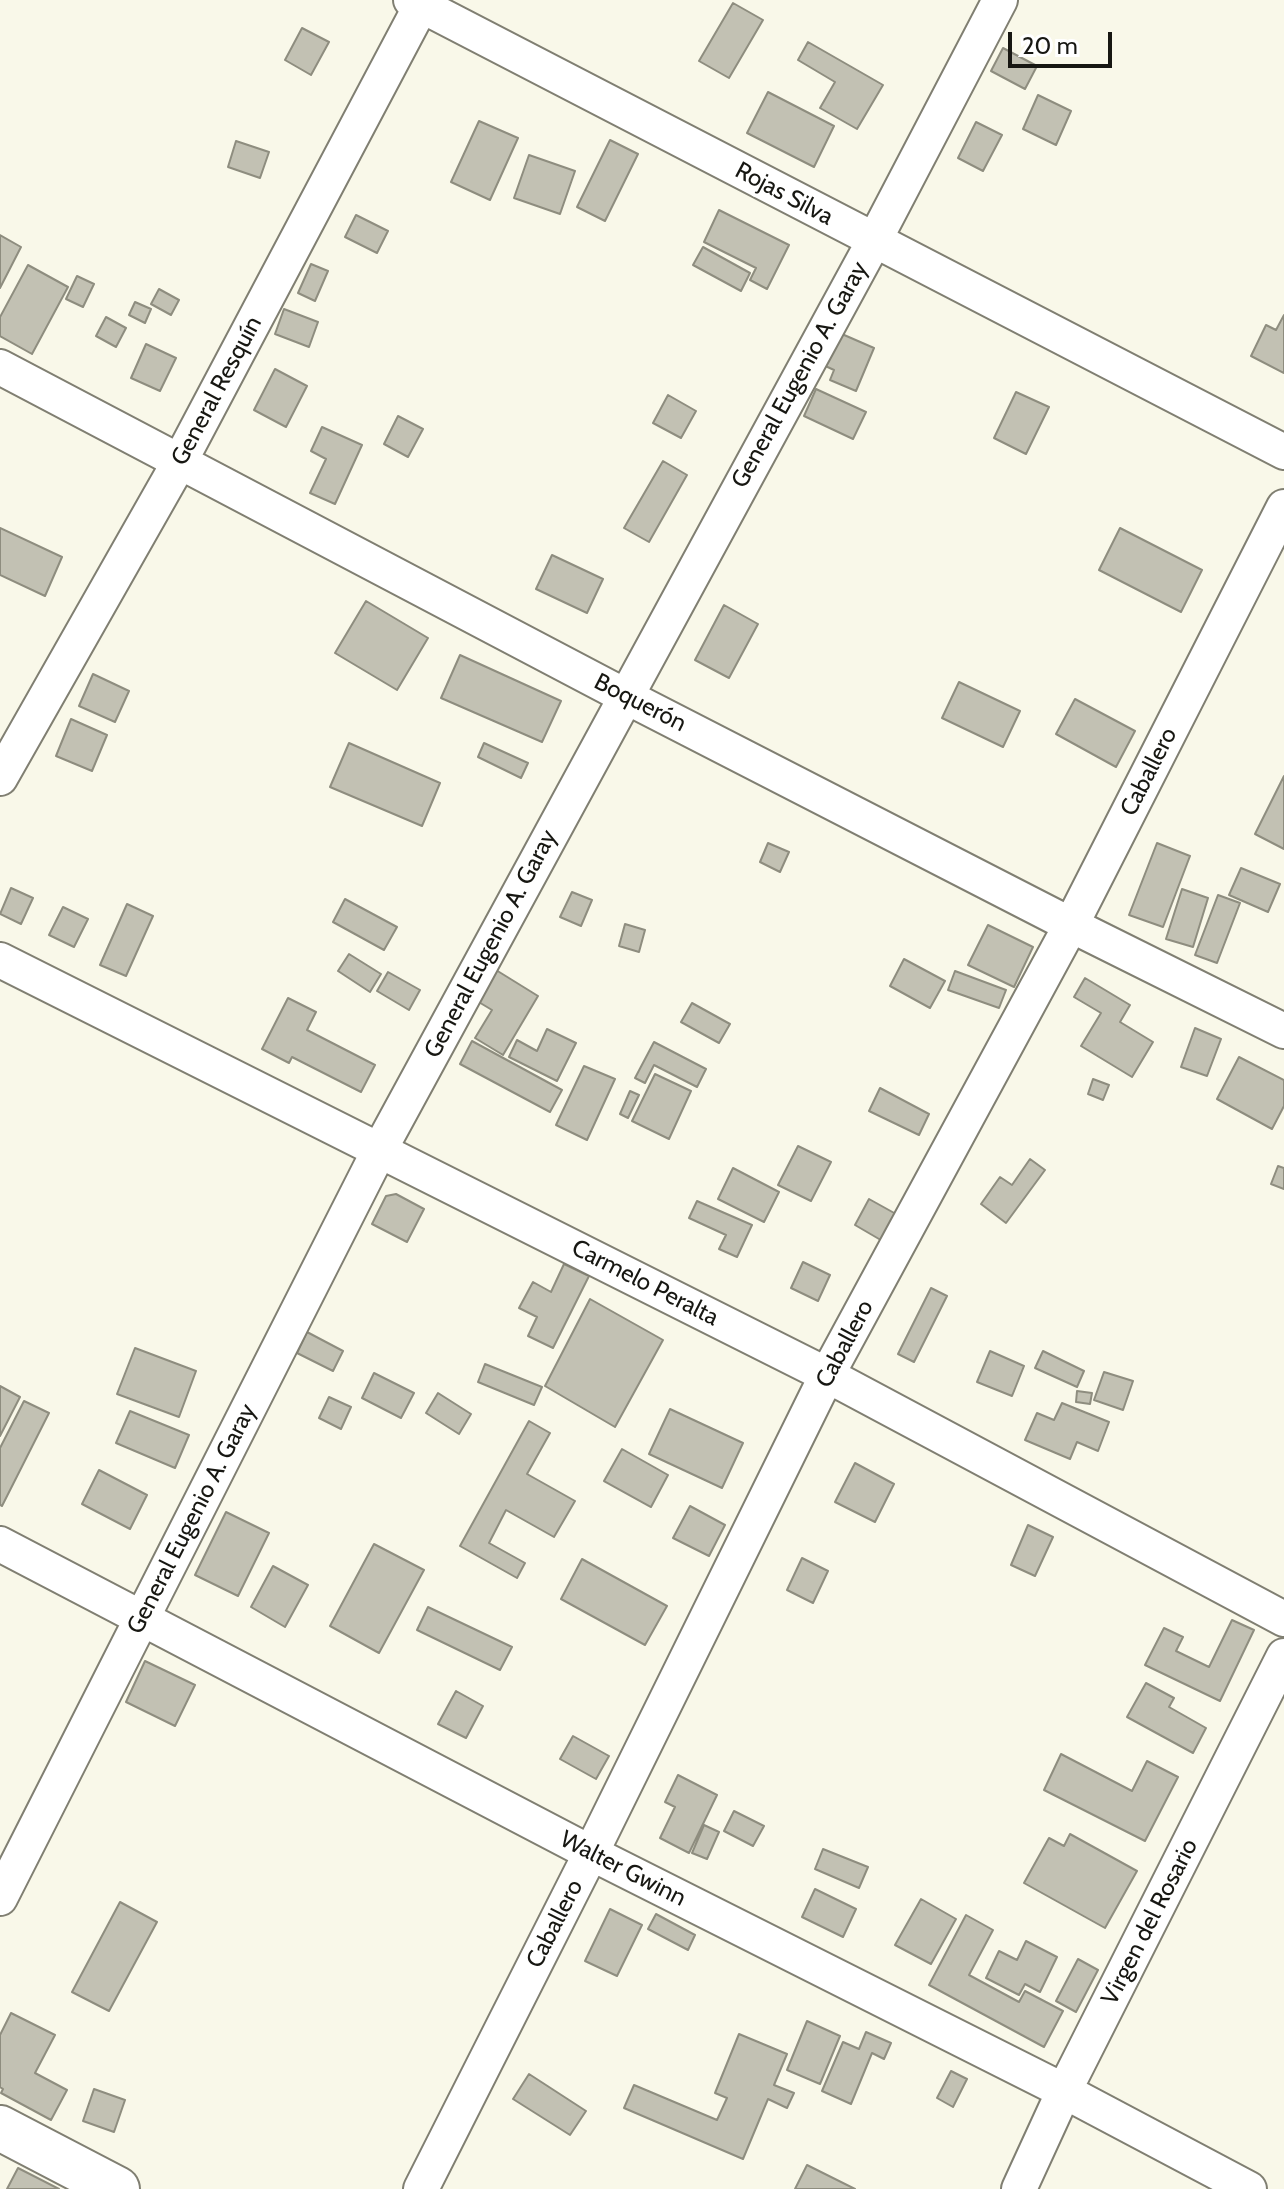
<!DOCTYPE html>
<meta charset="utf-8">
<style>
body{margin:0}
#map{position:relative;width:1284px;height:2189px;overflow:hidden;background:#f9f8e9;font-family:Cabin,sans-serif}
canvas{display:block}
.scale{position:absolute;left:1008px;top:32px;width:104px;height:36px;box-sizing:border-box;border:4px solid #171712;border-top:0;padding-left:10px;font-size:24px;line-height:28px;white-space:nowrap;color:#171712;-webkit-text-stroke:6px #fff;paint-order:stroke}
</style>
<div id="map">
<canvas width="1284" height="2189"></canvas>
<div class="scale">20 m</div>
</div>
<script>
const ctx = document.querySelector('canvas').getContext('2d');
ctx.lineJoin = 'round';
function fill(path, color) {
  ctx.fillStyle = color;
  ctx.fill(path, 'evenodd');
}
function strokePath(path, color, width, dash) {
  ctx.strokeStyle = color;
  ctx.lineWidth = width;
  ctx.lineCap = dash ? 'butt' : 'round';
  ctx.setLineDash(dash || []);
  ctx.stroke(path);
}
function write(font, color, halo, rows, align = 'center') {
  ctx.font = font + ' Cabin,sans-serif';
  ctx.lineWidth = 7;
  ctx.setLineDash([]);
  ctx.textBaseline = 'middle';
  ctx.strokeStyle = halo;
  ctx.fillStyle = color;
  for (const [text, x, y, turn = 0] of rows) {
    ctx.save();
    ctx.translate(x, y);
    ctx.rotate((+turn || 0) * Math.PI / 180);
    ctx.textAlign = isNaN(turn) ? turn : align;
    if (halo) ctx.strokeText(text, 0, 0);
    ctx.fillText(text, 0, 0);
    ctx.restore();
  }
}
const building = new Path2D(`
 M733,3l30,17 -34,58 -30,-17z
 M302,28l27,14 -18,33 -26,-15z
 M808,42l75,43 -26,44 -37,-21 15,-26 -37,-22z
 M1003,48l34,18 -12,23 -34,-18z
 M768,92l66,34 -20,41 -67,-34z
 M1038,95l33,16 -15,34 -33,-16z
 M479,121l39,17 -28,62 -39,-18z
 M976,122l26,13 -19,36 -25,-13z
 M610,140l28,14 -33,67 -28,-14z
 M236,141l33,11 -9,26 -32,-11z
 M529,155l46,16 -15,43 -46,-16z
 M719,210l70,35 -22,44 -17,-9 6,-12 -52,-26z
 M356,215l32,16 -11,22 -32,-16z
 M0,235l21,12 -21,41z
 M703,247l47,26 -9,18 -48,-26z
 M311,264l17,7 -13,30 -17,-8z
 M28,265l40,22 -36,67 -32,-18v-19z
 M77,276l17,8 -11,23 -17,-8z
 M159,289l20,11 -8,15 -20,-11z
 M135,302l16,7 -6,14 -16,-8z
 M284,309l34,13 -9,25 -34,-13z
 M1284,315v58l-33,-17 15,-31 10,5z
 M106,317l20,11 -10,19 -20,-11z
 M835,331l39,17 -18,43 -26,-11 4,-10 -13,-6z
 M146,344l30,14 -16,33 -29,-13z
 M275,369l32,17 -21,41 -32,-17z
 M816,389l50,23 -13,27 -49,-23z
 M1016,392l33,15 -23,47 -32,-16z
 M668,395l28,16 -15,27 -28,-15z
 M398,416l25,13 -15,28 -24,-13z
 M322,427l40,18 -27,59 -25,-11 16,-34 -15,-8z
 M663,461l24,14 -38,67 -25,-14z
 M0,528l62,29 -17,39 -45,-21z
 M1120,528l82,42 -21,42 -82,-42z
 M552,555l51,24 -16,34 -51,-24z
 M366,601l62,37 -31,52 -62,-37z
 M724,605l34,19 -29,54 -34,-18z
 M460,655l101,46 -19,41 -101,-44z
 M93,674l36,17 -14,31 -36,-16z
 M959,682l61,29 -17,36 -61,-29z
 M1075,699l60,32 -19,36 -60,-33z
 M71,719l36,16 -15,36 -36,-15z
 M349,743l91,40 -18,43 -92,-39z
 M484,743l44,20 -7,15 -43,-21z
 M1284,776v73l-29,-15z
 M768,843l21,9 -9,20 -20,-10z
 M1157,843l33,13 -27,71 -34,-12z
 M1241,868l39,16 -12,28 -39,-17z
 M11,888l22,10 -12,26 -21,-10z
 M1182,889l26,9 -15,49 -27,-8z
 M572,892l20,8 -11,26 -21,-9z
 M1218,895l22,8 -23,60 -22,-8z
 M345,899l52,28 -13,23 -51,-28z
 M127,904l26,12 -27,60 -26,-11z
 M63,907l25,12 -14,28 -25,-12z
 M625,924l20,6 -6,22 -20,-6z
 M988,925l45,22 -19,40 -46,-22z
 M349,954l32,20 -11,18 -32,-21z
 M904,959l41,22 -15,27 -40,-22z
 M496,970l42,26 -35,59 -28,-17 17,-28 -15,-9z
 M955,971l51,19 -7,18 -51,-18z
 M388,972l32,18 -11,20 -32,-19z
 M1085,978l45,27 -10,17 33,20 -21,35 -51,-31 20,-33 -27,-16z
 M288,998l28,14 -9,18 68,35 -14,27 -69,-35 -3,6 -27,-14z
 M692,1003l38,21 -11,19 -38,-21z
 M1195,1028l26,11 -14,37 -26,-9z
 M547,1029l29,14 -19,38 -48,-24 8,-17 20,11z
 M472,1041l90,49 -12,22 -90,-48z
 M654,1042l52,27 -9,18 -43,-22 -9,18 -10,-5z
 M1239,1057l45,23v26l-12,23 -55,-30z
 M584,1066l31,13 -28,61 -31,-15z
 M655,1074l36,17 -22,48 -37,-18z
 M1093,1079l16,6 -6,15 -15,-6z
 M880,1088l49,26 -10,21 -50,-24z
 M630,1091l9,4 -11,23 -8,-4z
 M798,1146l33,16 -20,39 -33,-16z
 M1030,1159l15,11 -39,53 -25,-19 19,-27 12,8z
 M1278,1166l6,2v21l-13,-5z
 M733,1168l46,24 -15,30 -46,-23z
 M396,1194l28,15 -17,33 -35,-18 14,-28z
 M869,1199l36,20 -14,27 -36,-21z
 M697,1201l55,24 -15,32 -18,-8 7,-14 -37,-17z
 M803,1262l27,13 -12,26 -27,-13z
 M564,1264l25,12 -36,72 -25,-12 9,-19 -18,-9 14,-26 18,10z
 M931,1288l16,8 -33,66 -16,-8z
 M590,1299l73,41 -48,87 -70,-41z
 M307,1332l36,19 -10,20 -36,-18z
 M135,1348l61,23 -17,46 -62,-23z
 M990,1351l34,15 -12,30 -35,-14z
 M1043,1351l41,20 -7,16 -42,-19z
 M485,1364l57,23 -8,18 -56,-23z
 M1104,1372l29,9 -10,29 -29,-10z
 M374,1373l40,20 -13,25 -39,-20z
 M0,1386l20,11 -20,39z
 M1077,1391l15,2 -2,11 -14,-2z
 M438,1393l33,21 -12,20 -33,-21z
 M329,1397l22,10 -10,22 -22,-11z
 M24,1401l25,12 -47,93 -2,-1v-57z
 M1062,1403l47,19 -11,29 -21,-9 -7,17 -45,-19 12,-27 17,7z
 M670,1409l73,34 -21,45 -73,-34z
 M130,1411l59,24 -14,33 -59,-25z
 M529,1421l21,12 -23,41 48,27 -21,36 -48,-27 -17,33 36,20 -8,15 -57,-32z
 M622,1449l46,26 -17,32 -47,-26z
 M855,1463l39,21 -19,38 -40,-20z
 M99,1470l48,25 -17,34 -48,-25z
 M690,1506l35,19 -16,31 -36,-18z
 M226,1512l43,21 -31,63 -43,-21z
 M1028,1525l25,12 -18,39 -24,-11z
 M374,1544l50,26 -45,83 -49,-27z
 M802,1558l26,13 -15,32 -26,-13z
 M582,1559l85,47 -22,39 -84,-46z
 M273,1566l35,19 -23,42 -34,-20z
 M428,1607l84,40 -12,23 -83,-40z
 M1232,1620l22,10 -34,71 -75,-36 19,-37 19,9 -7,14 33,16z
 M145,1661l50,24 -20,41 -49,-24z
 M1146,1683l28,15 -5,9 37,21 -13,25 -66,-36z
 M456,1691l27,15 -17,32 -28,-14z
 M573,1736l36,20 -13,23 -36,-20z
 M1061,1754l71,37 15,-30 31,16 -33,64 -101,-51z
 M678,1775l39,20 -28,58 -29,-15 15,-31 -10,-5z
 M734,1811l30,15 -11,20 -29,-15z
 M704,1825l15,7 -12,27 -15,-6z
 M1070,1834l67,37 -32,57 -81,-45 25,-45 15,8z
 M823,1849l45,18 -9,21 -44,-19z
 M815,1889l41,20 -13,28 -41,-20z
 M921,1899l35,20 -25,45 -36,-19z
 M120,1902l37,20 -48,89 -37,-19z
 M610,1909l32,16 -25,51 -32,-15z
 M656,1914l39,21 -7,15 -40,-21z
 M966,1915l27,15 -24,45 50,27 6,-11 38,20 -19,36 -115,-62z
 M1026,1941l31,16 -17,35 -15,-8 -6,11 -33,-17 13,-27 18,9z
 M1078,1959l20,11 -22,42 -20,-11z
 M11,2013l44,22 -20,38 32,17 -16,30 -50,-27 2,-4 -3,-2v-52z
 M807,2021l33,15 -20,48 -33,-14z
 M866,2032l25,11 -7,16 -12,-6 -21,51 -29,-13 21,-49 16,7z
 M739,2034l48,20 -13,31 20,8 -7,15 -19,-9 -25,60 -119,-51 10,-23 83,35 10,-22 -12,-5z
 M951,2071l16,8 -14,28 -16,-9z
 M529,2074l57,37 -16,24 -57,-36z
 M94,2089l31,11 -11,32 -31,-11z
 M807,2165l48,24h-60z
 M18,2168l41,21h-52z`);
fill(building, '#c2c1b3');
strokePath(building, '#8e8d7f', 2);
const minor = new Path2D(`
 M411,0l873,452
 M0,367l625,329 446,229 213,106
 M0,778l180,-317 244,-461
 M0,960l827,415 457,244
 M0,1544l591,309 473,238 185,98
 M0,1898l380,-749 494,-908 126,-241
 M421,2189l170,-336 236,-478 244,-450 213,-418
 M1019,2189l45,-98 220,-435`);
const secondary = new Path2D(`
 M0,2128l117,61`);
strokePath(minor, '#807f72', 38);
strokePath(secondary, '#807f72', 48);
strokePath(minor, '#fff', 34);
strokePath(secondary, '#fff', 44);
write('24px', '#171712', '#fff', [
 ["Rojas Silva",784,194,28],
 ["General Eugenio A. Garay",800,375,-61],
 ["General Resquín",217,391,-62],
 ["Boquerón",640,703,27],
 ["Caballero",1149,772,-63],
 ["General Eugenio A. Garay",491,944,-62],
 ["Carmelo Peralta",645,1283,27],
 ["Caballero",845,1344,-62],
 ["General Eugenio A. Garay",192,1519,-63],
 ["Walter Gwinn",623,1869,27],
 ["Virgen del Rosario",1150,1922,-63],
 ["Caballero",555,1924,-63]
]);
</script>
